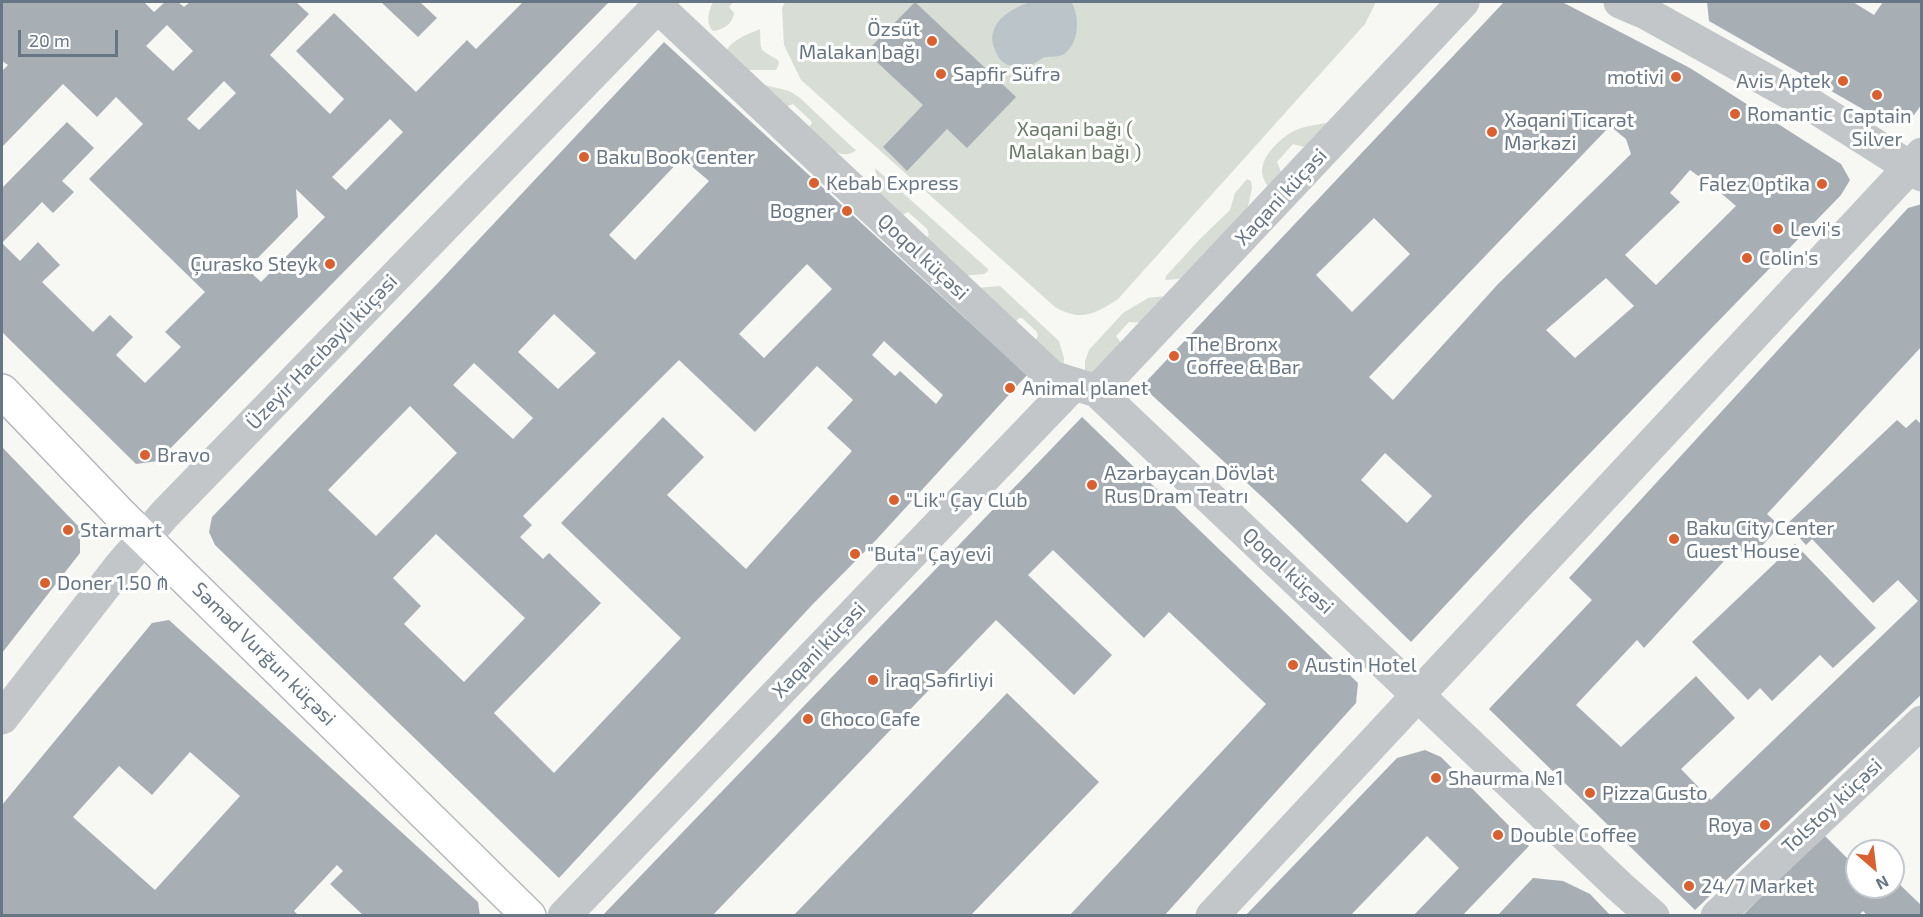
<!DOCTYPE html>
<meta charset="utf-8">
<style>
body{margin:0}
#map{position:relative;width:1923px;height:917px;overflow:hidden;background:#f7f7f4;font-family:"Exo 2",sans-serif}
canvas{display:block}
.frame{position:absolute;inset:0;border:3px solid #677684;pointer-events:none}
.north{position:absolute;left:1845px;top:839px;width:60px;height:60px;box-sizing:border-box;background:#fff;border:2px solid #c2c8ce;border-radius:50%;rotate:152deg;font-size:16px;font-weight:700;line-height:24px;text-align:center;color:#677684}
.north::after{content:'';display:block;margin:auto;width:21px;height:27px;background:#db6030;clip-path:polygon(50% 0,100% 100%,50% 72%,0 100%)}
.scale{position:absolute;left:18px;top:30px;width:100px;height:27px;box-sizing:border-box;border:3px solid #677684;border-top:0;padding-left:8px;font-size:18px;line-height:21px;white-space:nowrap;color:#677684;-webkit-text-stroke:4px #fff;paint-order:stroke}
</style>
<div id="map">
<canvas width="1923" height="917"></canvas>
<div class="frame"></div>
<div class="north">N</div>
<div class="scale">20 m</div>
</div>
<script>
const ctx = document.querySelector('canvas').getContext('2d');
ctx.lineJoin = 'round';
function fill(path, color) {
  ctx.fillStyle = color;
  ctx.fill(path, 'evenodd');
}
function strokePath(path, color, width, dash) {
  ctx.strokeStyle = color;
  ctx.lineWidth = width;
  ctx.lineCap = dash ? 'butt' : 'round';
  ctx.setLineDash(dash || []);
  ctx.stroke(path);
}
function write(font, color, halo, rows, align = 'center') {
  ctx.font = font + ' "Exo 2",sans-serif';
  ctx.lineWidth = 6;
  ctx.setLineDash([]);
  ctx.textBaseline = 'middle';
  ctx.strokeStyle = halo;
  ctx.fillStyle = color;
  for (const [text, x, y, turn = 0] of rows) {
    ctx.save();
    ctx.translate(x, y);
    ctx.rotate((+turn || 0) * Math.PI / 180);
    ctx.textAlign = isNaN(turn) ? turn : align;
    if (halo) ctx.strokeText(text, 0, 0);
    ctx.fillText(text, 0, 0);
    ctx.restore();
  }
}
fill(new Path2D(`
 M713,2h20l-4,5 5,6c-1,11 -11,17 -21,18 -8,-8 -4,-20 0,-29z
 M785,2h591l-11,22 -247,275c-23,15 -37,23 -63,8l-254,-227 -17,-35 -2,-37z
 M760,29c1,24 -2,19 18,31l1,4 -3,6h-31l-19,-18c5,-12 22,-18 34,-23z
 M765,85l24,6 10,6 54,51 3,2c-16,14 -36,-11 -48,-21l4,-6 -2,-3 -17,-16 -11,4z
 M1325,123l5,1 -26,23 -11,-3 -16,18 4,10 -12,16c-5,-6 -9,-16 -6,-23 3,-13 21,-30 33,-35 9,-4 20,-5 29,-7z
 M875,168l113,101v2l-4,3 -22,2 -38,-35 5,-6 -2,-6 -19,-17 -9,5 -20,-17z
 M1247,179l4,2 1,7 -6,27 -62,62 -6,2 -13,1 1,-4 34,-37 30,-29 5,-17z
 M1000,286l59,55 5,17 -1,17 -29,-32 4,-7 -1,-4 -15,-14h-3l-5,5 -38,-35z
 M1166,296l-21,27 -16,-1 -13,14 6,8 -31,36 -6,-7v-12l4,-11 34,-37 25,-15z`), '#d8ded5');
fill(new Path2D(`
 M1030,2h40l2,1c8,15 7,41 -8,51 -7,4 -11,2 -18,3 -5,1 -8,5 -13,7 -8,4 -18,4 -27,0 -5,-2 -9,-9 -11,-14 -11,-25 14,-41 35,-48z`), '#bbc4c9');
fill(new Path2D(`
 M2,2h142l10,10 11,-10h13l6,5 6,-5h106l13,12 -39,41 60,59 14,-15 -48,-48 38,-38 82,79 51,-52 9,9 47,-47h86l-451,459 -22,3 -134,-132v-144l65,-66 27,26 -32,33 12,11 -21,21 -11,-11 -40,41 18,18 18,-19 22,23 -18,17 51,50 17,-17 23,22 -17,18 29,28 36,-36 -16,-15 40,-40 -116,-113 54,-55 -27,-27 -19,20 -34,-33 -61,63v-76l6,-6 -6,-4zM167,25l26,26 -20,20 -27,-25zM224,81l12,12 -37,37 -12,-11zM390,119l13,13 -57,58 -14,-13zM296,189l29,28 -64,65 -14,-13 51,-52z
 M381,2h39l17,16 -19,19z
 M915,2l101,95 -49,51 -20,-19 -40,42 -24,-24 40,-42 -57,-53z
 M1504,2h58l128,66 151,96 9,16 -9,15 -316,325 -114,122 -138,-135 -131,-121zM1610,126l16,13 5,15 -133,130 -105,116 -24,-23zM1690,170l25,18 21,18 -80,79 -31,-30 55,-53 -10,-9zM1374,218l36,36 -58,58 -36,-37zM1606,278l28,28 -59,52 -29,-28zM1385,453l47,43 -25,27 -46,-43z
 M1707,2h146l21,13 9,-13h39v102l-8,11 -27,8 -178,-102z
 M664,42l363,333 -150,164 -65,66 -253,273 -344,-333 -6,-13 3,-15 226,-234zM682,158l27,23 -74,79 -26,-25zM807,264l25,25 -68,69 -25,-24zM554,314l42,39 -38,36 -40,-37zM884,341l59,54 -7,9 -36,-33 -5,5 -23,-21zM679,360l76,72 62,-66 36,34 -26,28 25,23 -106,118 -79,-74 37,-38 -41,-40 -102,106 120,115 -127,135 -60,-60 107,-110 -52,-50 -6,6 -23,-22 12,-12 -9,-9zM474,363l59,55 -20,21 -60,-54zM410,406l47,47 -81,83 -48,-46zM436,534l89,84 -61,64 -60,-58 17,-18 -28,-28z
 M1922,204v142l-155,168 13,12 -30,33 -13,-12 -93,101 -7,-8 -61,65 45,42 75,-71 39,42 -54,51 30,31 207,-199 -20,-21 -25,23 -61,-64 -6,6 -19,-21 110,-104 9,8 10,-9 6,6v269l-227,216 -206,-201 103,-109 -23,-22 339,-370z
 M1082,417l276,266 -2,20 -192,213h-95l197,-212 -97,-92 -25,26 -91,-88 -25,25 84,80 -38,40 -78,-75 -284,296h-110z
 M2,447l78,81v25l-78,100z
 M1795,544l81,84 -43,40 -13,-13 -48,46 -12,-13 -12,12 -56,-58z
 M169,620l309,282 2,14h-116l-34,-32 13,-13 -6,-6 -43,46 5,5h-285l-1,-2 -2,2h-9v-111l150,-182zM190,752l50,44 -85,94 -82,-73 46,-51 33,29z
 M1007,693l92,89 -129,134h-177z
 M1425,750l16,7 88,89 -67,70h-49l46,-48 -32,-32 -77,80h-105l152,-158z
 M1823,834l34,34v19h36v-9l29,28v10h-54l-5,-5 -5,5h-116z
 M1533,878l30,3 27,13 21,22h-114z`), '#a7afb5');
const major = new Path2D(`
 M2,391l117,122 410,403`);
strokePath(major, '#b5b9bd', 36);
strokePath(new Path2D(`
 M1620,2l26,11 167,93 109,69
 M658,7l394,370 45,14 522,495 34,30
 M1097,391l366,-389
 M2,718l119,-153 44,-51 497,-512
 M564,916l510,-532
 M1212,916l710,-762
 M1717,916l205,-194`), '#c2c6c9', 33);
strokePath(major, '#fff', 33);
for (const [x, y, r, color] of [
 [932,41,6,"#db6030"],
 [941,74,6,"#db6030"],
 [1676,77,6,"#db6030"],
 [1843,81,6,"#db6030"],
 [1877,95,6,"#db6030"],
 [1735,114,6,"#db6030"],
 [1492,132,6,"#db6030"],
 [584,157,6,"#db6030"],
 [814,183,6,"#db6030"],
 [1822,184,6,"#db6030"],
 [847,211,6,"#db6030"],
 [1778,229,6,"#db6030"],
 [1747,258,6,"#db6030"],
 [330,264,6,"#db6030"],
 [1174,356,6,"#db6030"],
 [1010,388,6,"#db6030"],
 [145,455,6,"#db6030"],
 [1092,485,6,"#db6030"],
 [894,500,6,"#db6030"],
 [68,530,6,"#db6030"],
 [1674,539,6,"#db6030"],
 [855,554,6,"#db6030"],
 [45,583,6,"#db6030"],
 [1293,665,6,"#db6030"],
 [873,680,6,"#db6030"],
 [808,719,6,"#db6030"],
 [1436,778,6,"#db6030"],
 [1590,793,6,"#db6030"],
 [1765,825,6,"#db6030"],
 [1498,835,6,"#db6030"],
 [1689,886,6,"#db6030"]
]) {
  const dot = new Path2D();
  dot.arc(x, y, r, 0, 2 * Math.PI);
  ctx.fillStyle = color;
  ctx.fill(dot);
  strokePath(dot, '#fff', 2);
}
write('20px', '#677684', '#fff', [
 ["Özsüt",920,29,"right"],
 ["Malakan bağı",920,52,"right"],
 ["Sapfir Süfrə",953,74],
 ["motivi",1664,77,"right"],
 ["Avis Aptek",1831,81,"right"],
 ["Romantic",1747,114],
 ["Captain",1877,116,"center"],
 ["Silver",1877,139,"center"],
 ["Xəqani Ticarət",1504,120],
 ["Mərkəzi",1504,143],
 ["Baku Book Center",596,157],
 ["Kebab Express",826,183],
 ["Falez Optika",1810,184,"right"],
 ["Bogner",835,211,"right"],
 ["Levi's",1790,229],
 ["Colin's",1759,258],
 ["Çurasko Steyk",318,264,"right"],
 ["The Bronx",1186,344],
 ["Coffee & Bar",1186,367],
 ["Animal planet",1022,388],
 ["Bravo",157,455],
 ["Azərbaycan Dövlət",1104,473],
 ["Rus Dram Teatrı",1104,496],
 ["\"Lik\" Çay Club",906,500],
 ["Baku City Center",1686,528],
 ["Guest House",1686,551],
 ["Starmart",80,530],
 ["\"Buta\" Çay evi",867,554],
 ["Doner 1.50 ₼",57,583],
 ["Austin Hotel",1305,665],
 ["İraq Səfirliyi",885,680],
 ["Choco Cafe",820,719],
 ["Shaurma №1",1448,778],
 ["Pizza Gusto",1602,793],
 ["Roya",1753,825,"right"],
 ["Double Coffee",1510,835],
 ["24/7 Market",1701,886]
], 'left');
write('20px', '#697b66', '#fff', [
 ["Xəqani bağı (",1075,129],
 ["Malakan bağı )",1075,152]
]);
write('20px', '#677684', '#fff', [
 ["Xaqani küçəsi",1281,197,-47],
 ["Qoqol küçəsi",923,257,43],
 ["Üzeyir Hacıbəyli küçəsi",322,352,-46],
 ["Qoqol küçəsi",1288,571,43],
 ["Xaqani küçəsi",819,650,-46],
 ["Səməd Vurğun küçəsi",264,654,45],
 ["Tolstoy küçəsi",1832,806,-43]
]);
</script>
